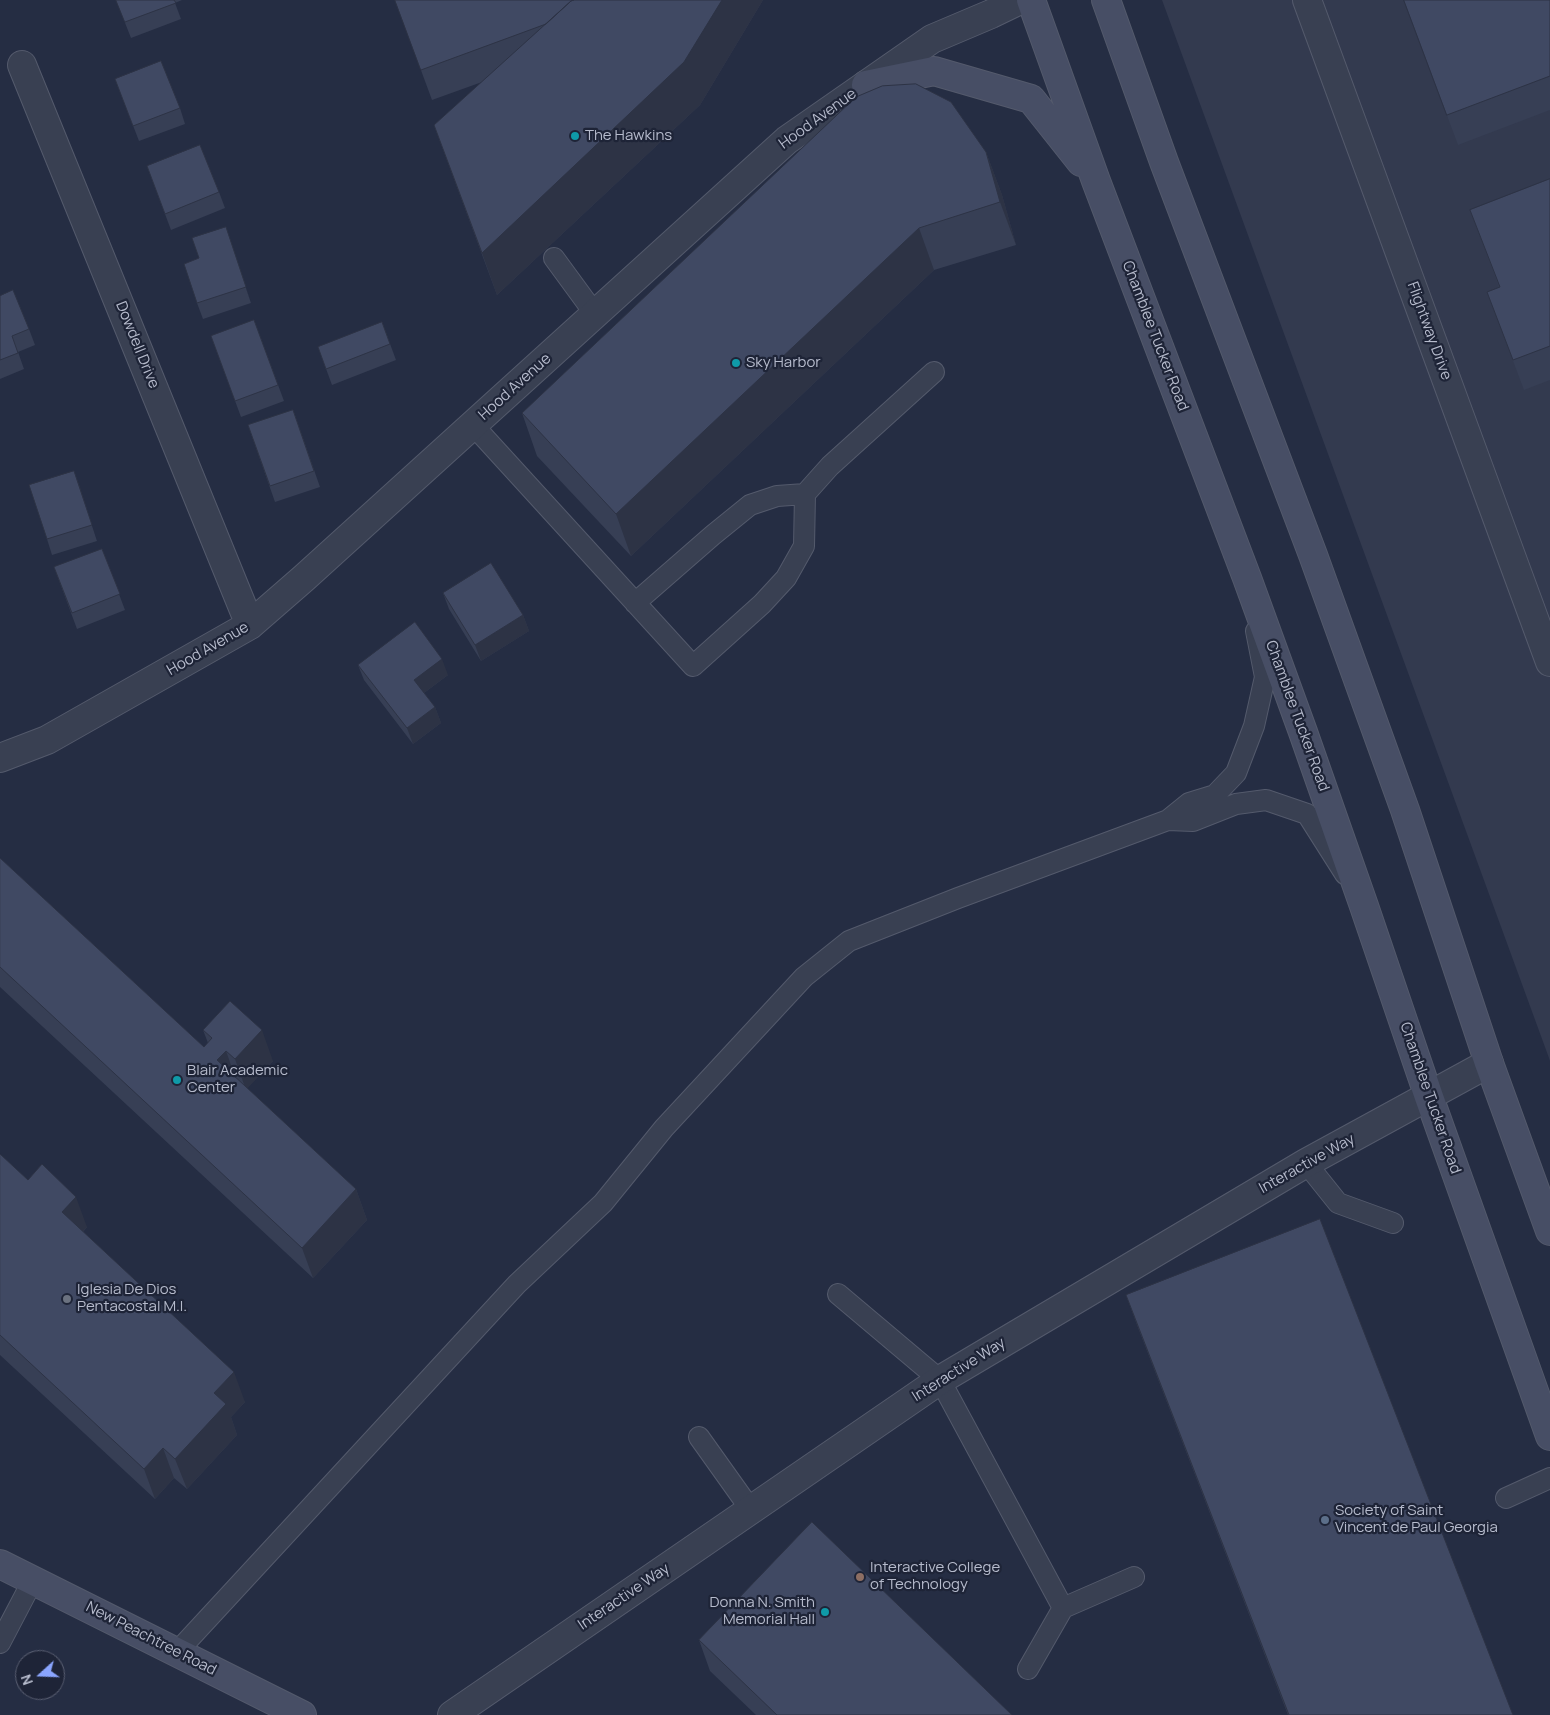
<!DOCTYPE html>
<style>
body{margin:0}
#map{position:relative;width:1550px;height:1715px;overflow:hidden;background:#252d43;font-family:Manrope,sans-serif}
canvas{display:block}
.north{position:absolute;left:15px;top:1650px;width:50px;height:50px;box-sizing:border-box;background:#1e2437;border:1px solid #5b6073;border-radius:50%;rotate:250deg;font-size:14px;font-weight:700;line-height:20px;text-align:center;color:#b6bbcc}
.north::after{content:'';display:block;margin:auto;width:18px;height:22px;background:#8aa5fe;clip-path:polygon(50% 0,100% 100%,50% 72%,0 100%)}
</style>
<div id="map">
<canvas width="1550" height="1715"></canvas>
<div class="north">N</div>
</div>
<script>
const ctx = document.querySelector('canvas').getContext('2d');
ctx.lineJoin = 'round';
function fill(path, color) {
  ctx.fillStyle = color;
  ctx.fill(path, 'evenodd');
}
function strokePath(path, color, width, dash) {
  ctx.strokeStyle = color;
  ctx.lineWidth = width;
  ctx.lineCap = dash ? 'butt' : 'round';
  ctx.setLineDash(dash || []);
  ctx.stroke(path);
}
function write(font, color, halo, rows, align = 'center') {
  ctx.font = font + ' Manrope,sans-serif';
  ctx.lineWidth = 4.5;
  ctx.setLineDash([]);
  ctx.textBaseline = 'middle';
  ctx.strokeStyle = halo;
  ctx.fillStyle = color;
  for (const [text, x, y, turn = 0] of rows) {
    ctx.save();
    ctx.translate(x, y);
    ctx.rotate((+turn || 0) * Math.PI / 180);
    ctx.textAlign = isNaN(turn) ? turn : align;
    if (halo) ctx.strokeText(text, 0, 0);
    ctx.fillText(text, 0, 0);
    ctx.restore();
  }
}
fill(new Path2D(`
 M1162,0h388v1061l-1,-3z`), '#333a4f');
const lane = new Path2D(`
 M554,258l41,56
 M473,425l220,241 69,-62 24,-26 18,-32 1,-52 25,-28 104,-94
 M635,603l78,-68 37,-30 27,-9 28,-2
 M1168,820l25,1 43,-17 30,-4 41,14 38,60
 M1306,1163l32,40 55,20
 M838,1294l102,86 123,228 -35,61
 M699,1437l52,73
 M1506,1498l44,-20
 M1063,1608l71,-31
 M0,1643l33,-63
 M177,1652l340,-368 86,-81 61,-75 140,-151 45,-36 109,-43 210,-78 21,-17 26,-8 21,-22 18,-47 11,-49 -9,-46`);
const street = new Path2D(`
 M1307,0l243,662
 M22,65l228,560
 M0,758l47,-18 203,-115 54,-47 483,-438 145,-101 59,-25 29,-14
 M452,1715l488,-335 366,-217 183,-100`);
const secondary = new Path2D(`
 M1031,0l65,181 151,397 56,154 61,174 65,191 121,339
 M1106,0l58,162 149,393 92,255 84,253 61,168
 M866,85l68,-14 97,28 50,63
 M0,1564l302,151`);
strokePath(lane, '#545a6c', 22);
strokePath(street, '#545a6c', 30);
strokePath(secondary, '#545a6c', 30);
strokePath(lane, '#394052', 20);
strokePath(street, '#394052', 28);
strokePath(secondary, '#474e65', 28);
fill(new Path2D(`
 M116,0h66l-7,3 6,16 -50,19z
 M395,0h368l-63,105 -203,190 -63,-170 48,-43 -50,18z
 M1404,0h146v110l-92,35z
 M115,79l65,29 5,16 -46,17z
 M986,152l16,43 14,50 -82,25 -303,286 -94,-100 -15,-43z
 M147,166l72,26 6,16 -54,22z
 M1550,179v201l-26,10 -37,-98 12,-5 -29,-77z
 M231,243l20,60 -48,16 -6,-16 2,-45z
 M0,296l29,33 6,16 -17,7 6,17 -24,10z
 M254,320l30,81 -43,16 -30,-81z
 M382,322l14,38 -64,25 -14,-38z
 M293,410l27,77 -45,15 -27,-77z
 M74,471l23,70 -45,14 -5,-16z
 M102,549l23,61 -48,19 -23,-62z
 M443,593l80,22 6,16 -48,30 -32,-52z
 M358,665l90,10 -24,18 11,14 6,16 -28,21 -49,-64z
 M0,858l204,189 4,-4 -5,-13 70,31 -26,27 109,101 11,31 -54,58 -313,-291z
 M0,1154l28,26 59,47 -4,5 162,170 -14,15 6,18 -50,54 -13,-11 -19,21 -155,-144z
 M1126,1295l387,420h-225l-151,-390z
 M699,1640l313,75h-256l-46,-44z`), '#373f55');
fill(new Path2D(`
 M722,0h41l-63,105 -203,190 -15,-42z
 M986,152l16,43 14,50 -16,-43z
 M226,227l5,16 20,60 -5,-16z
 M919,228l15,42 -303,286 -15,-42z
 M74,471l6,16 17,54 -5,-16z
 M523,615l6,16 -48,30 -6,-16z
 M442,659l6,16 -28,21 -6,-16z
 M435,707l6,16 -28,21 -6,-16z
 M262,1030l11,31 -27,29 -11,-31z
 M226,1051l11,31 -20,-22z
 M356,1189l11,31 -54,58 -11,-30z
 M76,1197l11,30 -14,15 -11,-30z
 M234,1372l11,30 -14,15 6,18 -50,54 -12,-30 39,-66z
 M163,1448l11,30 -19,21 -11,-30z`), '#2d3345');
const building = new Path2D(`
 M116,0h58l2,3 -51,19z
 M395,0h179l-3,1 -25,23 -125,46z
 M574,0h148l-38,62 -202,191 -48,-128 137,-124z
 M1404,0h146v76l-103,39z
 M161,61l19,47 -47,18 -18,-47z
 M916,84l35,18 35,50 14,50 -81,26 -303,286 -94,-101 334,-316 26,-11z
 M200,145l19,47 -54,22 -18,-48z
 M1550,179v167l-37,14 -26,-68 13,-5 -30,-77z
 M226,227l20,60 -49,16 -13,-39 15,-6 -7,-20z
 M13,290l16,39 -17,7 6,17 -18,7v-64z
 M254,320l24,65 -43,16 -24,-65z
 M382,322l8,22 -64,25 -8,-22z
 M293,410l21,61 -44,15 -22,-61z
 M74,471l18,54 -45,14 -18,-54z
 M102,549l18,45 -48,19 -18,-46z
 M491,563l32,52 -48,30 -32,-52z
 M415,622l27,37 -28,21 21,27 -28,21 -49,-63z
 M0,858l204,189 8,-9 -9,-8 27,-29 32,29 -27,29 -9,-8 -9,9 139,129 -54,59 -302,-281z
 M0,1154l28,26 14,-16 34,33 -14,15 172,160 -20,21 12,11 -51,55 -12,-11 -19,21 -144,-134z
 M1320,1219l193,496h-224l-163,-420z
 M812,1522l200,193h-235l-78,-75z`);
fill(building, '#404963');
strokePath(building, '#2d3345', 1);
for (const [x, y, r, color] of [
 [575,136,5,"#0f9aa8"],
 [736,363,5,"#0f9aa8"],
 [177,1080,5,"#0f9aa8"],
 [67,1299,5,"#6b7280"],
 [1325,1520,5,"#5c6f8a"],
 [860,1577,5,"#8d6e63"],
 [825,1612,5,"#0f9aa8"]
]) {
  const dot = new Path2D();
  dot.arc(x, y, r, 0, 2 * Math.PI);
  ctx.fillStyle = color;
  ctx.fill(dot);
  strokePath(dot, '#1e2437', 2);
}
write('15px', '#b6bbcc', '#1e2437', [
 ["Hood Avenue",818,119,-36],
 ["Flightway Drive",1429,331,70],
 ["Chamblee Tucker Road",1155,336,69],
 ["Dowdell Drive",137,345,68],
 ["Hood Avenue",515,387,-42],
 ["Hood Avenue",208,649,-30],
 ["Chamblee Tucker Road",1297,716,70],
 ["Chamblee Tucker Road",1430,1098,71],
 ["Interactive Way",1307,1164,-29],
 ["Interactive Way",959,1370,-32],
 ["Interactive Way",624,1597,-34],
 ["New Peachtree Road",151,1639,27]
]);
write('15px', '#b6bbcc', '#1e2437', [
 ["The Hawkins",585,136],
 ["Sky Harbor",746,363],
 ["Blair Academic",187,1071],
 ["Center",187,1088],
 ["Iglesia De Dios",77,1290],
 ["Pentacostal M.I.",77,1307],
 ["Society of Saint",1335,1511],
 ["Vincent de Paul Georgia",1335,1528],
 ["Interactive College",870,1568],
 ["of Technology",870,1585],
 ["Donna N. Smith",815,1603,"right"],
 ["Memorial Hall",815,1620,"right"]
], 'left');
</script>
